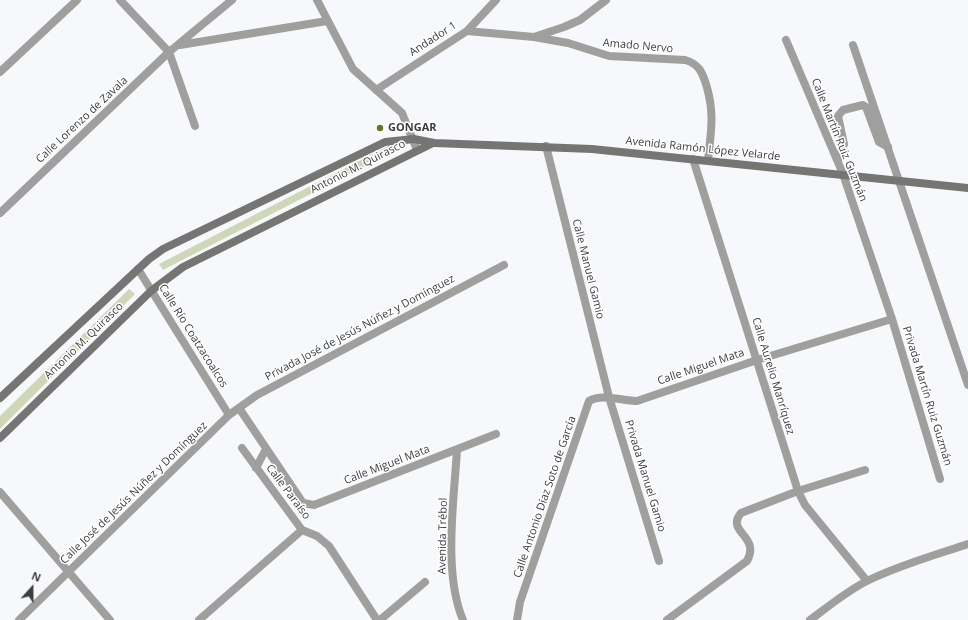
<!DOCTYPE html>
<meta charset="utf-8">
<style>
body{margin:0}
#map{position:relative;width:968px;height:620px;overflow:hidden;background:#f7f8fc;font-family:"Open Sans",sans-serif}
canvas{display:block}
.north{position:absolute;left:12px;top:568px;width:40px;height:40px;-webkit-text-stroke:3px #fff;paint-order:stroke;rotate:21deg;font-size:11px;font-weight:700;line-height:16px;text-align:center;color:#3c3d3e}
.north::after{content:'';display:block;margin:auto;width:14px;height:18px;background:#3c3d3e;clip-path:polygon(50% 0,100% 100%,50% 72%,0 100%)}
</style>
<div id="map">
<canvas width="968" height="620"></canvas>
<div class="north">N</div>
</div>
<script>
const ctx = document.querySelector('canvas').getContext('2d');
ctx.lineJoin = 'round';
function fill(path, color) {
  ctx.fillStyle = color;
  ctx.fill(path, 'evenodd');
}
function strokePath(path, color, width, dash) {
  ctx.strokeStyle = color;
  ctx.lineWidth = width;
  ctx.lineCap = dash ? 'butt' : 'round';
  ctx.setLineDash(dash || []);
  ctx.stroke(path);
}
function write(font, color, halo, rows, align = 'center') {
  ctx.font = font + ' "Open Sans",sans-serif';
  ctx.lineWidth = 3;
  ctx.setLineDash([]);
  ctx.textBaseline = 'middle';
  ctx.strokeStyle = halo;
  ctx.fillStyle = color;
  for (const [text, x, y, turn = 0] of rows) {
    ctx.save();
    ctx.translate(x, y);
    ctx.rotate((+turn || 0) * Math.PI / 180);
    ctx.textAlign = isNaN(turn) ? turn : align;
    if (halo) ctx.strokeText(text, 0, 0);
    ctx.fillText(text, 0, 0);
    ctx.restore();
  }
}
fill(new Path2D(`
 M392,144l4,6 -233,120 -4,-6z
 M129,289l6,5 -135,135v-13z`), '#d0d7b7');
strokePath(new Path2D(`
 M838,160l6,-16 -6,-28 5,-6 20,-5 3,2 13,35 9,5`), '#9fa09e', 8);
strokePath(new Path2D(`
 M120,0l49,52 26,74
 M317,0l36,69 49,44 15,37
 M467,31l67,6 30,-10 16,-7 26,-20
 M534,37l34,6 41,13 76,4c14,4 17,12 21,24 9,30 5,46 2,76
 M786,40l57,134 49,145 48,160
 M180,45l147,-24
 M853,45l115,340
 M0,72l77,-72
 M376,90l91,-59 29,-31
 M546,146l63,251 50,164
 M693,159l105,332 7,14 62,76
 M0,213l169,-161 63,-52
 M138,269l91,146
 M239,408l64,95 11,2 182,-71
 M242,448l60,82 15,6 12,10 48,74
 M457,450c-3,50 -14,123 6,170
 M256,468l10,-19
 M0,492l110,128
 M19,620l210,-205 28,-20 247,-130
 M199,620l103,-90
 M380,620l45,-38
 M517,620l3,-18 69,-201c13,-8 33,0 48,0l120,-41 135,-41
 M667,620l80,-59c14,-25 -22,-29 -6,-48l57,-22 67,-21
 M810,620c19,-14 38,-30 59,-40 31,-15 66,-25 99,-36`), '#9fa09e', 8);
strokePath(new Path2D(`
 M0,398l149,-139 14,-10 222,-107 29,-3 20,4 158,6 376,39
 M0,438l151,-147 32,-24 250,-124`), '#757673', 8);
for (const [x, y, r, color] of [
 [380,128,4,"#697520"]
]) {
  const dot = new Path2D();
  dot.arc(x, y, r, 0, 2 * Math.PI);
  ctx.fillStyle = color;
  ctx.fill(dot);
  strokePath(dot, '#fff', 1.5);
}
write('11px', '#3c3d3e', '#fff', [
 ["Andador 1",433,39,-33],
 ["Amado Nervo",638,46,5],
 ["Calle Lorenzo de Zavala",82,120,-43],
 ["Calle Martín Ruiz Guzmán",839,140,68],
 ["Avenida Ramón López Velarde",703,149,6],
 ["Antonio M. Quirasco",358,167,-27],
 ["Calle Manuel Gamio",588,269,76],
 ["Privada José de Jesús Núñez y Domínguez",360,328,-28],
 ["Calle Río Coatzacoalcos",193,336,58],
 ["Antonio M. Quirasco",84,341,-44],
 ["Calle Miguel Mata",701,367,-19],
 ["Calle Aurelio Manríquez",773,376,73],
 ["Privada Martín Ruiz Guzmán",927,396,73],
 ["Calle Miguel Mata",387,465,-21],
 ["Privada Manuel Gamio",645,476,73],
 ["Calle Paraíso",288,492,53],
 ["Calle José de Jesús Núñez y Domínguez",134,493,-44],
 ["Calle Antonio Díaz Soto de García",545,497,-71],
 ["Avenida Trébol",443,536,-89]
]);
write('bold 11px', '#3c3d3e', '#fff', [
 ["GONGAR",388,128]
], 'left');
</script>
